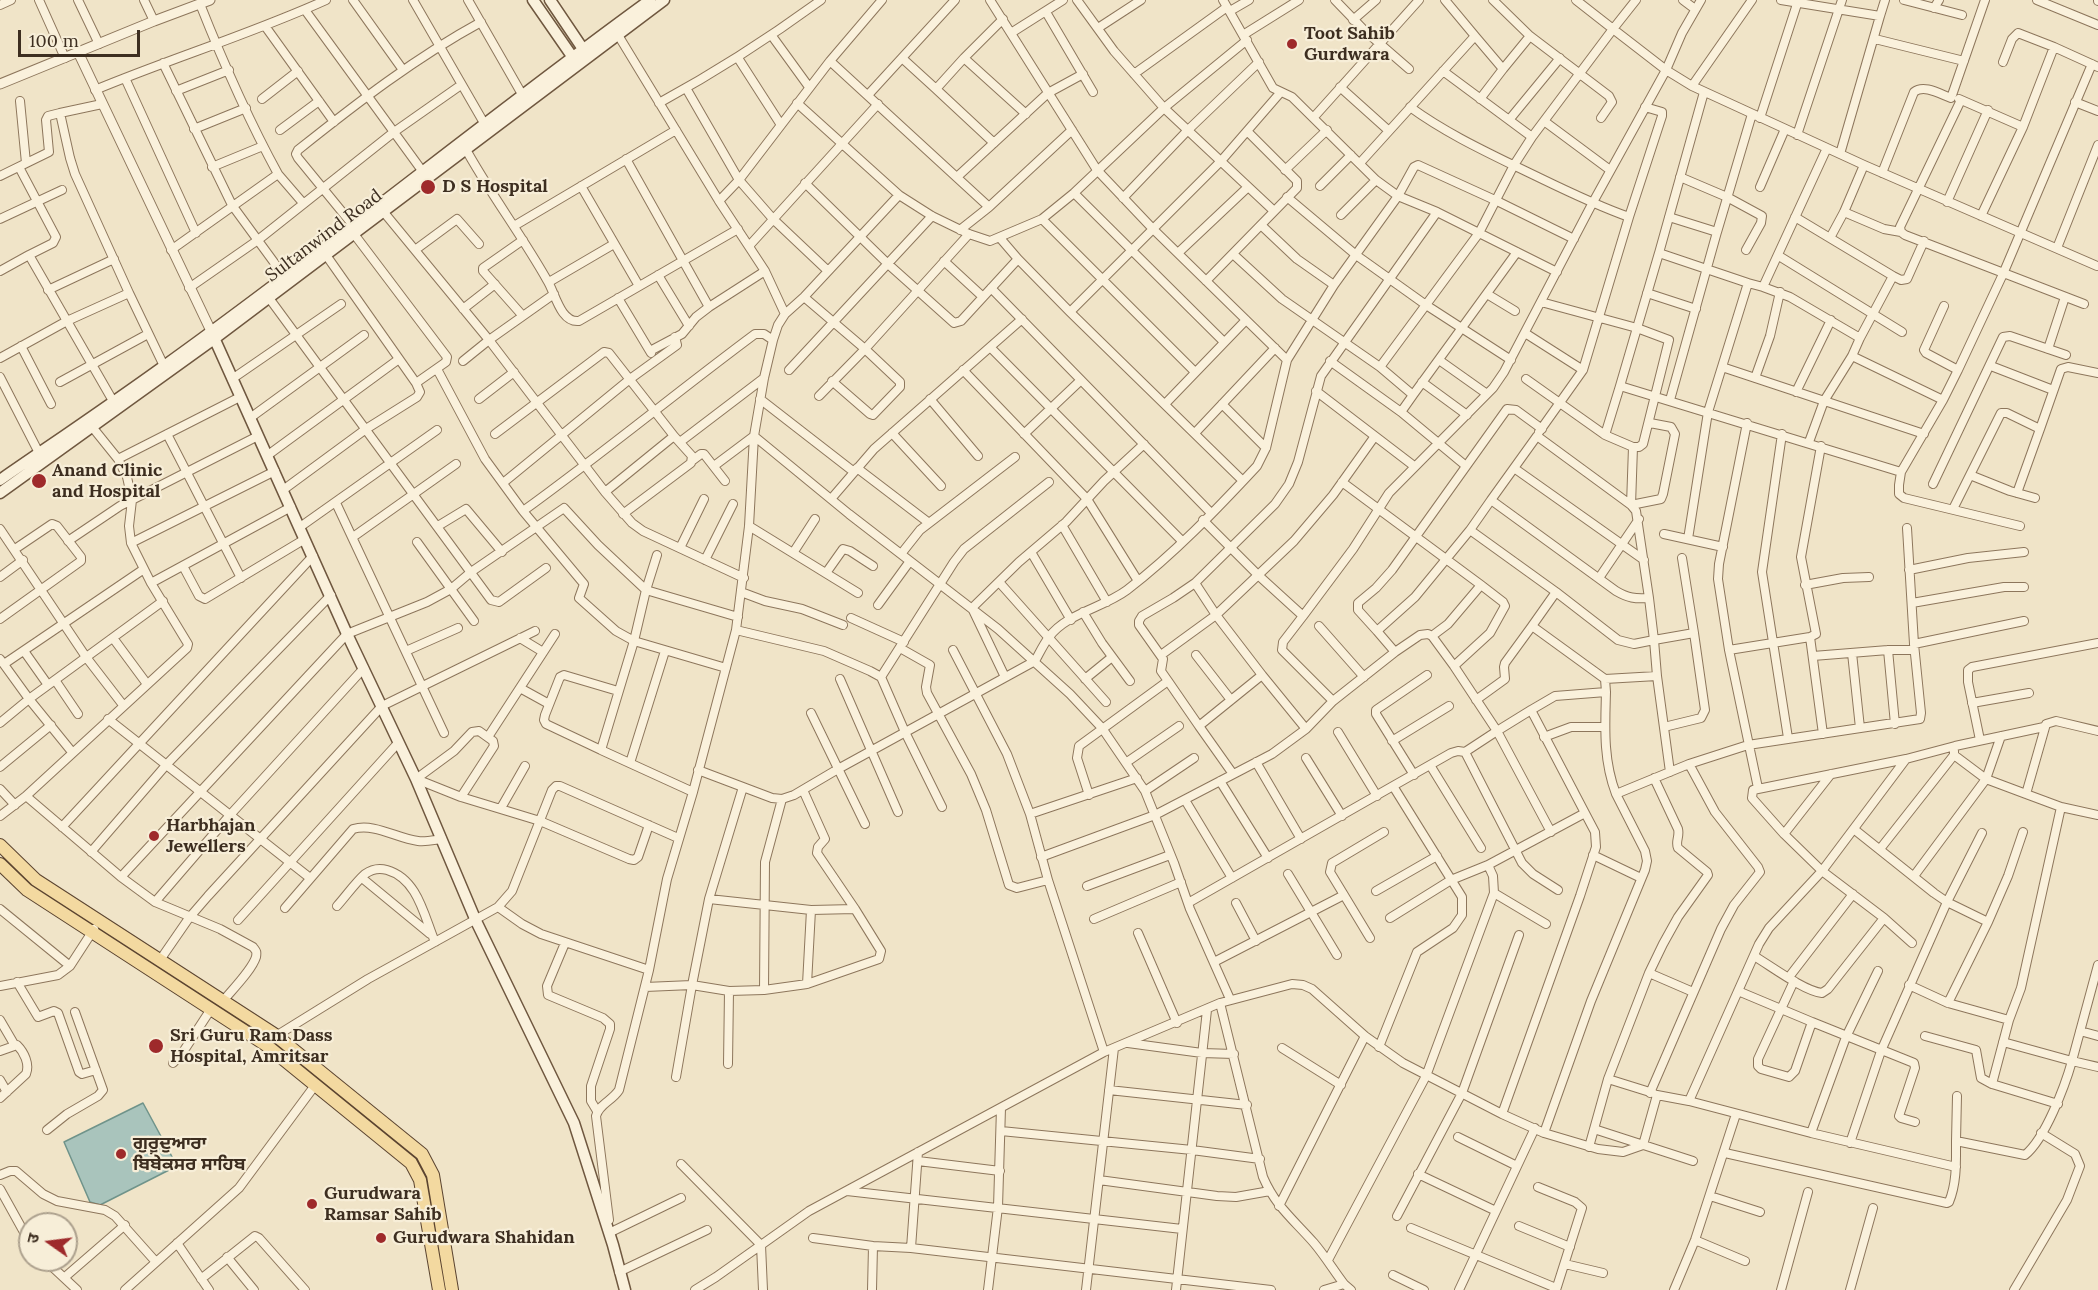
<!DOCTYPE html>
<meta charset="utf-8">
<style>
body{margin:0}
#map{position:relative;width:2098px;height:1290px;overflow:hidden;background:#f0e4c8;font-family:Lora,"Noto Sans Devanagari",serif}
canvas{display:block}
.north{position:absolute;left:18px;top:1212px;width:60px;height:60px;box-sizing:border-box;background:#f7eed8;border:2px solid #ada18e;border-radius:50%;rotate:284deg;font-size:16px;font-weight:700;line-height:24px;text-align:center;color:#3d2e20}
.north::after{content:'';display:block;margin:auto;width:21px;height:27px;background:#9e2a2b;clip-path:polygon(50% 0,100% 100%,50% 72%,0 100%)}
.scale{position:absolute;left:18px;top:30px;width:122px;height:27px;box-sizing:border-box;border:3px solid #3d2e20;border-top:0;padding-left:8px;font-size:18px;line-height:21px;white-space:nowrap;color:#3d2e20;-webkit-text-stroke:4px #f7eed8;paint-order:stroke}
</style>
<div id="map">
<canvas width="2098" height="1290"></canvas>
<div class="north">उ</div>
<div class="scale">100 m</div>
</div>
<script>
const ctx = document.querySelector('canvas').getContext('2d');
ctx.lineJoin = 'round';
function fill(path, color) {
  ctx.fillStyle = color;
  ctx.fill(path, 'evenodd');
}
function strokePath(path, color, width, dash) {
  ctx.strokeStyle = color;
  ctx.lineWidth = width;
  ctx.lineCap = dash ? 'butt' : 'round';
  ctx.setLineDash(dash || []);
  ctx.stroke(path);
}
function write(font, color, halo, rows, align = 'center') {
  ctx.font = font + ' Lora,"Noto Sans Gurmukhi",serif';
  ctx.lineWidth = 4.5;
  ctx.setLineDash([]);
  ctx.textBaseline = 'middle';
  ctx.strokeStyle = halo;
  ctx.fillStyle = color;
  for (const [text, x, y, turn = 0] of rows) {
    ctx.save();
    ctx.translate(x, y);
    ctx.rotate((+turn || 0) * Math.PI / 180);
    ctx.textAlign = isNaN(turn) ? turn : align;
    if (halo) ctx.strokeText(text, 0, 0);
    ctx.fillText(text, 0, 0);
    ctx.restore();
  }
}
const water = new Path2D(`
 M143,1103l34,63 -77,39 -10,-3 -26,-60z`);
fill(water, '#a9c4bc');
strokePath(water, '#6f938a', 1.5);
const minor = new Path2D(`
 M39,0l26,58
 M78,0l21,44
 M144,0l10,21
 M353,0l50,70
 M413,0l71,123
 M468,0l55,96
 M990,0l107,170 55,58 135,132
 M1077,0l37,51 50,57 110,103
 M1335,0l29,30 45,39
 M1493,0l37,36 79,60 3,6 -11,16
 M1636,0l-23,29 53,41 16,-37 19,-33
 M1683,0l12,9
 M1781,0l99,16 -40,138
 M1904,0l58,15
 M2037,0l61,25
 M2098,0v1
 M0,5l11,-5
 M1934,8l5,-8
 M305,10l118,162
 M1230,11l19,-11
 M1046,12l47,80
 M1880,16l5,-16
 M1353,20l23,-20
 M265,26l69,96
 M1098,28l43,-28
 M1011,33l52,-33
 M1243,35l56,-35
 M772,36l37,51
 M1475,36l28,33 -23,30
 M1875,39l89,22
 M738,58l43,67
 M902,58l34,31 28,-31 39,-39
 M964,58l62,56
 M830,61l159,146 -29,23
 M2003,62l9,-23 6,-6 36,14
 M163,63l69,142 52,71
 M1503,69l27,-33
 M1443,71l89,66
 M1134,74l93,-67
 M125,78l71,155
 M1692,86l60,-86
 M1340,87l49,44
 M686,88l53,92 34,39 55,52
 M936,89l58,54
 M95,90c77,-32 156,-56 231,-90
 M176,91l53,-21
 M868,95l87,-95
 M262,99l36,-28
 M1959,99l64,28
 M1961,100l-61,127 1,5 4,3 179,69
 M20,101l6,62
 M2075,102l23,9
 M659,103c57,-31 110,-65 162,-103
 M797,103l102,92 33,21 37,18 21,7 52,-22 32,-26 90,-85 83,-68
 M1410,107c33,24 68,41 105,59 38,18 74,37 114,51l-46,153
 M1314,117l105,-117
 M1760,118l37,-114
 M1509,120l51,-62
 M1544,121l66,49
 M194,129l52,-21
 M280,130l39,-29
 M1797,135l45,-135
 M464,146c25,46 57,88 83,134 8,12 13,43 32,41l159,-92
 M626,159l83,148
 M1360,163l115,-127 -30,-36
 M19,167l37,70 -3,6 -24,12
 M212,167l51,-21
 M1285,170l42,-40
 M1882,173l32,-81c10,-8 26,2 37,6l34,-98
 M278,174l25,29
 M0,176l49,-24 -3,-32 2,-4 12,-3
 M957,177l91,-84 35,-19
 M1680,177l47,20 35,19 -1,7 -15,27
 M805,183l83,81 66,59 7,-2 57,-62
 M581,186l58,100
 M1320,186l31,-31
 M1760,187l25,-58
 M1074,193l150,149
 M1287,197l69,58 70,50 85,55
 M1123,198l65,-68 71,-68
 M719,201l20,-21 91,-119 52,-61
 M1947,202l41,-92
 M989,207l83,-77
 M382,210l107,130 -26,21
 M1437,212l120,60
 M1844,212l40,17 17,3
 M1341,215l35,-35
 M1981,216l42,-89 31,-80 44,20
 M1629,217l33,-101v-4l-17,-5
 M1669,217l48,15 -47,168
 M1795,217l98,59 -33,62
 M0,219l62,-29
 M1042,219l153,153
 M352,224l-54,-66 -2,-4 2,-4c59,-47 117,-92 183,-128
 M1261,225l36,34 37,26
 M514,226l162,-96
 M1717,232l35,-118
 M1000,238l18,21 52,53 173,169
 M1830,238l14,-26 20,-47
 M749,246l129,-142
 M2057,248l41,-103
 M171,250l107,-76c-30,-55 -55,-112 -78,-170
 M415,250l42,-31 22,25
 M1178,253l70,-66
 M1659,253l45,-161
 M1233,254l49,45 98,68 99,-134 35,-68 18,-28 81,-108 -37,-29
 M326,255l90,128 30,-21 1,-5 -93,-123
 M1779,256l123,76
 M944,261l39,36
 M0,271l29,-16 84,146
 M658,275l31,51
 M1893,276l8,4 6,-1 17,-38
 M1206,281l91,-93v-7l-50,-50
 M549,282l65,-38
 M1748,283l15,4 64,-139
 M1763,287l27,10 70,41 -8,18 -28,45 -15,41
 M189,288l69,-48 136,-108 67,-47
 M991,288l220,225
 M48,290l66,-31
 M129,293l35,73
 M1647,293l49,16
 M554,294l-65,46 116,152 27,31 11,8 101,47
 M1487,294l28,17
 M804,297l61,52 104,-115
 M269,298l222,302 8,2 47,-34
 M618,298l33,55
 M1541,302l96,26 22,-75 89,30 -40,129 -20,127
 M1944,306l-20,44 2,3 32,17
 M463,309l32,-25
 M1070,312l151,-151 59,-68
 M785,314l19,-17 95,-102
 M522,315l-39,-44v-3l40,-28
 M1525,333l58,37 -44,62
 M21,346l30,58
 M990,347l192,194
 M2048,349l17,-52
 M650,351l32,-17 14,-17 13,-10 56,-36
 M1852,356l91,44
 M0,358l67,-37 62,-28 -54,-119 -5,-16 -10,-45 42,-9
 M1439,360l48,34
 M1330,361l71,51
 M1991,366l62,24
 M1380,367l33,28 104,-143
 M1722,367l202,67
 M437,369l48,90 38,52 61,73 -5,14 37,33 18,10 92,27
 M789,370l143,-154
 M963,370l124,129 51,82
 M0,377l39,76
 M1755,378l15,-42 10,-44
 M232,379l109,-75
 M1526,379l79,56 28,12 -2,58 30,-6 2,-5 12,-60 -4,-7 -21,-4
 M60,382l88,-48
 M1422,382l45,33
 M1620,386l17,-58 32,12 -26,104 -4,3h-6
 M1316,391l98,75
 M1796,392l35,-72
 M1413,395l-12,17 65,54
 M819,396l46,-47 35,33v5l-27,28 -3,-1 -38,-33
 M479,399l35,-27
 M760,399l94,73
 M930,399l48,57
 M1165,404l81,-84
 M1222,404l44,44
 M250,418l114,-83
 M1747,423l-28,141 -1,15 11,71 29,138
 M892,433l49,53
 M1195,433l80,-85
 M167,434l74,144
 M495,434l109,-82 5,1 65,83 -69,56
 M1024,434l57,-54
 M1782,434l-20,138 26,166
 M1605,435l15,-49 281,86
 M680,442l84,-64
 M268,455l131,-96
 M118,459l122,-62
 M693,460l8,-6h3l21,27
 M714,466l40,-30 95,78 149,115 72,65 32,34 43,63 29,72 16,46 40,90
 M857,468l72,55
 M1514,468l130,92
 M1970,475l40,16 25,7
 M1342,482l139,103 22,17 2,4 -15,27 -36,33 43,65 -32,21 -7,-1 -7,2 -58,33
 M503,483l127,-104 47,-34 -2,-8
 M1933,484l70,-147 7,-1 56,19
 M283,490l83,-61 51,-32 3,-5 -4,-9
 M2017,493l23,-64
 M831,499l43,-50 148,-130
 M1491,500l46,-64 94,69 5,6 13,87
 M336,503l108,230
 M1953,509l48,-96h6l33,16 21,-60 7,-2 30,6
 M523,511c79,-57 154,-119 232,-177h9l9,6
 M623,514l68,-51 1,-7 -18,-20
 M1203,520l55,55 45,41 50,-67 36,-56 104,-105 11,-16 88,-168 74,-134 26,16 172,79 233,101
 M1062,525l45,77
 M438,526l28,-17 36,43
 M749,526l109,67
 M2020,526l-116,-28 -5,-4v-9l2,-13 42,-72 15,-30 45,-96 89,-210
 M300,527l137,-97
 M0,529l86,128 37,48
 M1470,530l21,-30 125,91c12,7 19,8 33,7l5,42 40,-7 -12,-75
 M1664,534l59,13
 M353,537l103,-73
 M68,541l52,-35 138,-70
 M417,542l57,79
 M131,543l144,-72
 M680,548l24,-49
 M1031,552l40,68
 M793,553l22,-34
 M901,554l19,-24 95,-73
 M657,555l-11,35 92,27
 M705,560l28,-56
 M183,566l16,30 6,3 100,-60
 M1909,570l59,-12 56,-6
 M826,573l17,-24 7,2 23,15
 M0,577l23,-17
 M1599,578l40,-59
 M999,582l107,120
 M151,583l140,-76
 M1805,585l38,-7 26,-1
 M741,592l24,9 37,8 41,16
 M1556,592l62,48 16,4 20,-4 3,36 13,96
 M1912,603l92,-16h20
 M878,605l32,-44
 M1083,612l19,31 28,38
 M1303,616l-20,26 -1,8 51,51
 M851,618l53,24
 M0,619l81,-58v-4l-24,-31 -5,-2 -37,25
 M1319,626l45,51
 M736,630l88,21 46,20 11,6 24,55 37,75
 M1377,631l-19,-21v-7l18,-15 16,-18 115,-161 9,1 26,19
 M1432,636l22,30
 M1810,637l13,97
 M113,638l34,46
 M520,638l23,14
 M1914,644l110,-23
 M900,648l30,17 -4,22 1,6 44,81 15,36 23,75 8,3 31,-8 56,172
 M953,650l54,104 23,60 18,66
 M1729,650l81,-13 6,-3 -15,-77 20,-111
 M1888,650l7,74
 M24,651l24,34
 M406,651l52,-23
 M1395,652l-18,-21 38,-34 55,-67 86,62 -24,34 73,53 1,13
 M1852,653l8,75
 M1161,655l55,-40 78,-74 39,-46 42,-59
 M1196,655l35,45
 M1813,656l75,-6h26
 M0,659l29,40 43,53
 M4,664l140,-95
 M1262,675l44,54
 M881,677l73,-115 10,-13 85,-67
 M1005,677l-33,-69 47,-46 47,-40 38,-41 40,-37
 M840,679l58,133
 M1085,679l27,-22
 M1605,679l52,-3
 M55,680l23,34
 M1168,681l-7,-10 2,-12 -24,-34v-4l3,-5 31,-18 22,-15
 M520,688l29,16
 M1476,700l29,-21 -1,-12 1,-4 27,-37
 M1972,703l57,-10
 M1531,710l24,-14 51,-4c-1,35 -3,68 10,102
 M811,713l54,111
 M108,719l202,159
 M0,723l29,-24 134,-98
 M1199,726l34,48
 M1664,727l37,-9 4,-8 -11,-77
 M1338,732l39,64
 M488,737l67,-103
 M1544,737l27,-10h34
 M1980,740l-12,-58v-12l4,-3 126,-24
 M1392,741l57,-35
 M601,750l-55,-26 -2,-4 1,-5 15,-38 4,-2 54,16
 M1465,752l57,111 11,11 25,16
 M1954,755l32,24 40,15 20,-70 10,-3 42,10
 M1306,758l36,58
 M1127,762l52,-36
 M1256,762l45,77
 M630,763l35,-112
 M1430,765l51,83
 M0,767l51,-42
 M698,770l74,28 10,1 12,-4 44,-26 197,-108c4,-7 8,-16 14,-24 18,-24 54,-29 78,-47 47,-36 90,-81 130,-124l9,-18 21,-88 47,-75 64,-89 16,-29 4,-2 79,36 77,38
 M1414,775l-38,-61v-4l51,-35
 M416,779l45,18 79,24 89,38 5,1 4,-3 11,-32
 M416,779l38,-28 18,-19 7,-1 14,10 1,5 -33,51
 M1220,781l48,77
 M0,789l15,16
 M803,790l22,49 -7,8 -1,6 38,56
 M1145,791l49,-33
 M2026,794l35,13 37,8
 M1089,795l-12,-37 2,-12 89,-65 31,45 63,-51 -46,-60 -21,-32 80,-79 14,-20 9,-22 23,-86 116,-164 -39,-16 -22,-16 -84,-83 -19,-9 -50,-88
 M26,796l95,81 34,25 65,27 33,18c3,4 4,4 3,10 -4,13 -24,33 -33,44
 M1185,800l47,78
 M501,808l24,-42
 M1030,814l107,-36
 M0,816l26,-20 161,-148 1,-4 -37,-61 -20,-40 -2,-17 3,-26 -5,-23 -9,-18 -29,-36
 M62,827l251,-271
 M1784,834l47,-60
 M1880,849l74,-94v-4
 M91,852l76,-88 164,-169
 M1593,855l48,23
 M1041,857l114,-42 117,-61 34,-25 27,-28 62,-49 25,-17 8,-1 4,2 16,-12 33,-39
 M1488,865l5,11 1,17 52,31
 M1288,874l49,81
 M1914,876l72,-97 15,-43
 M121,877l226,-243 80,-32 24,-13 20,-17 93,-64 34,37 48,45 -12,51 -33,109 92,42
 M362,878l68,56
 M1087,886l83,-31
 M1376,891l61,-35
 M1344,895l26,43
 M709,899l102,11 44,-1 26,42 -2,8 -72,25 -43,6
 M155,902l75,-87 134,-147
 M1188,903l205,-117 69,111v18l-9,13 -36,24 -38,95
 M1236,903l20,38
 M337,906c9,-10 18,-23 28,-32 7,-5 15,-6 22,-4 31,9 37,46 48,72
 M498,907l24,17 19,10 108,36
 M285,908l68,-79c22,-6 43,9 65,12 8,1 16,-1 24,-2
 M0,909l70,57
 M1390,918l61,-38 37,-15 97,-52 -54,-103 -34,21 54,101
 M1884,918l28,25
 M1094,919l87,-37
 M238,920l160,-177
 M1988,922l20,-46 15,-44
 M1138,933l39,90
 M565,943l-18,43 1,9 55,23 7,6v5l-19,57v15l6,10
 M1754,956c17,10 50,35 68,37l6,-4 56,-71 -62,-47 -38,-37 -32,-36 1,-8 153,-31
 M160,960l29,-42 19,-22 174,-190 153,-75
 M1214,962l130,-67 -14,-23 2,-9 52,-31
 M1649,973l44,19
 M1789,977l64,-83
 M17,982l21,35 16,-6 4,2 21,59 3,2 14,-4
 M807,984l4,-74
 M1909,985l39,18 40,-81 -41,-20 35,-69
 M0,986l58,-11 12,-9 24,-37
 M645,987l47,-2 37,6 35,-1 1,-128 17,-63
 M1738,991l74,31 -17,49 -6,6 -28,-8 -3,-3v-7l36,-78
 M1220,1003l43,174c13,30 30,42 51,66 11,13 20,28 30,41l7,6
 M1948,1003l61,17
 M0,1020l14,24
 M1812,1022l102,41 1,5 -16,48 2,2 14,4
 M2080,1031l18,5
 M276,1036l92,-57 130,-72 14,-16 40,-101 4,-4h4l118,52
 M1925,1036l51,14 5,28 11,6
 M2003,1042l69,19 26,-96
 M1128,1043l74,10 32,1
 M1282,1048l59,37
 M0,1051l17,-6c7,7 13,19 9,29l-26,24
 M173,1063l8,-8 30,-46
 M728,1064l1,-73
 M676,1077l16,-92 17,-86 34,-112
 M1608,1079l41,-106 14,-29 15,-27 30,-42 -1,-3 -29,-24c-3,-6 2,-12 0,-19l-24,-51
 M0,1080l7,12
 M1109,1090l138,15
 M1650,1093l71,-164 13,-24 26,-33 -2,-5 -43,-55 -26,-48
 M1957,1096l-1,45 69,14c20,-16 40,-69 47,-94l26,6
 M1689,1101l122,32 145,34
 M2058,1104l-66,-20 17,-64 12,-32 40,-181
 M1502,1114l78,-218 16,-49 -1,-15 -10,-19
 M1594,1129l99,32
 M47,1130l20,-16 31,-18 5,-6 -28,-78
 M1001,1131l191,19 68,9
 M1544,1133l47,-132 54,-131 2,-9 -2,-10 -29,-57 73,-30 59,-19 172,-26 1,-6 -7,-69 -7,-116
 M1811,1133l35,-96 32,-66
 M1458,1137l59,29
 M1850,1143l31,-92 66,-149 -13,-9 -79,-63
 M1589,1147l19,-68 45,14
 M1725,1153l222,50 2,-1c8,-19 7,-41 7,-61
 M918,1161l82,10
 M681,1164l80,81 2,45
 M1418,1174l78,37
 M0,1175l10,-4h6l27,23 14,7 48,9 10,6 41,46
 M1099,1180l118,16 19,1 34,-6
 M1538,1187l37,15 7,6 -26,82
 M0,1189l30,54
 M847,1191l335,38
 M1710,1196l50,16
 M1279,1206l86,-170
 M1397,1216l65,-123 57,-158
 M609,1220l-13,-104c3,-12 16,-15 23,-26l30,-120 18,-91 26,-87 43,-162 13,-104 5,-90 10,-58 9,-38 5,-15 7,-11 -20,-43 -46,-70 -104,-171
 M1519,1226l51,21
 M1411,1228l145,60
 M611,1232l70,-34
 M813,1238l60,8 38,2 360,42
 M1695,1240l50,21
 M177,1243l32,47
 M911,1248l7,-96
 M227,1257l27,33
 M45,1260l32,30
 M1328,1260l98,-184 68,-183
 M1565,1264l38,9
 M619,1272l88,-42
 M1393,1275l31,15
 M65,1277l60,-52
 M201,1279l54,-43 4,2 46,52
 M125,1290l114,-102 77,-104
 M695,1290l21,-13 93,-66 295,-159 116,-49 72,-19 11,1 9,4 53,47 38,27 99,51 42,19 54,16 25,3 20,-7 14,-50 32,6 70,-157 10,-16 53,-57 84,-112 49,-13 89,-19
 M872,1290l1,-44
 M988,1290l10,-83 3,-99
 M1086,1290l28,-242
 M1176,1290l31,-280
 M1324,1290l20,-6
 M1459,1290l76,-162
 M1674,1290l21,-50 41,-126
 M1781,1290l27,-98
 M1850,1290l23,-82
 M2014,1290l53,-90 13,-34 -5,-12 -34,-21`);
const tertiary = new Path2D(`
 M78,52l133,279
 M0,84l154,-63 56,-21`);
const secondary = new Path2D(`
 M533,0l43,62
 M550,0l35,52
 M211,331l136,303 69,145 60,142 98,202 39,122 12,45
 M0,480c55,-38 110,-75 164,-114 165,-118 322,-247 486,-366
 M0,493l214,-154 450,-339`);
const primary = new Path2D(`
 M0,845l36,35 238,154 148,120 11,21 19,115
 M0,864l27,26 239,155 145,118 9,17 19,110`);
strokePath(minor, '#8d765c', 10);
strokePath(tertiary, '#8d765c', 11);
strokePath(secondary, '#6f573f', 13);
strokePath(primary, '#5b4430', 14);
strokePath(minor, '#faf1dc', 8);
strokePath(tertiary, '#faf1dc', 9);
strokePath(secondary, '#faf1dc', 10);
strokePath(primary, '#f3d9a0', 12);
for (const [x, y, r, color] of [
 [1292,44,6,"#9e2a2b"],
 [428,187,8,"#9e2a2b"],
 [39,481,8,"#9e2a2b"],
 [154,836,6,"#9e2a2b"],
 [156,1046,8,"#9e2a2b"],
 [121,1154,6,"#9e2a2b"],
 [312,1204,6,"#9e2a2b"],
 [381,1238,6,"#9e2a2b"]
]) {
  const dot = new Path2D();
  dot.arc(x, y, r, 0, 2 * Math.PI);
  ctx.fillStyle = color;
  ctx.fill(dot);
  strokePath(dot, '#f7eed8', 2);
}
write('bold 18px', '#3d2e20', '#f7eed8', [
 ["Toot Sahib",1304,34],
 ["Gurdwara",1304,55],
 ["D S Hospital",442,187],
 ["Anand Clinic",52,471],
 ["and Hospital",52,492],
 ["Harbhajan",166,826],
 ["Jewellers",166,847],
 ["Sri Guru Ram Dass",170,1036],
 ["Hospital, Amritsar",170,1057],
 ["ਗੁਰੂਦੁਆਰਾ",133,1144],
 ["ਬਿਬੇਕਸਰ ਸਾਹਿਬ",133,1165],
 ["Gurudwara",324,1194],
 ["Ramsar Sahib",324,1215],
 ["Gurudwara Shahidan",393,1238]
], 'left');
write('18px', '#3d2e20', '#f7eed8', [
 ["Sultanwind Road",324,236,-37]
]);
</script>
